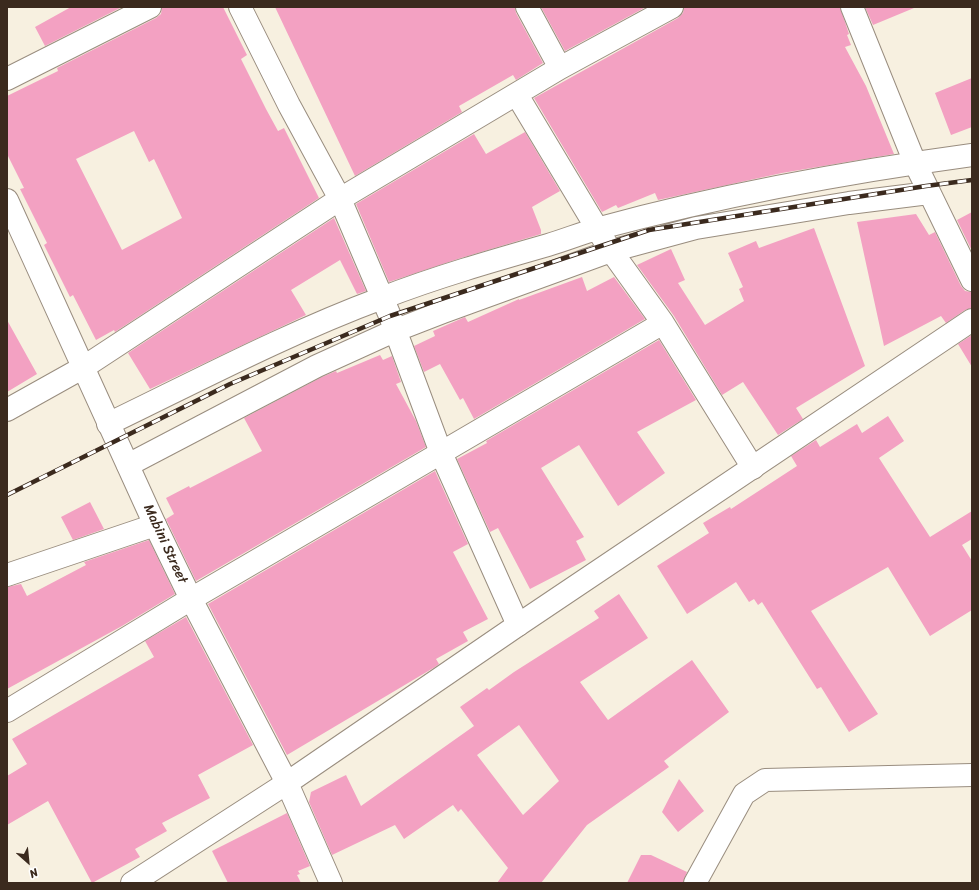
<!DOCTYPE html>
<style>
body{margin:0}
#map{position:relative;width:979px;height:890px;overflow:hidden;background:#f7f0e0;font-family:Sriracha,sans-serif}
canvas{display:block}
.frame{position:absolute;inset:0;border:8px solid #3b2a1e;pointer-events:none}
.north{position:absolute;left:8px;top:842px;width:40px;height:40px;-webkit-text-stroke:3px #fff;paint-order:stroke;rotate:153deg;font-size:11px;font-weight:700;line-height:16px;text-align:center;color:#3b2a1e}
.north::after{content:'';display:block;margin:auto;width:14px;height:18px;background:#3b2a1e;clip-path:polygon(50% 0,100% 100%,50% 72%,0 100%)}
</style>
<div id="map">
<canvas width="979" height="890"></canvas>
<div class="frame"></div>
<div class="north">N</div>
</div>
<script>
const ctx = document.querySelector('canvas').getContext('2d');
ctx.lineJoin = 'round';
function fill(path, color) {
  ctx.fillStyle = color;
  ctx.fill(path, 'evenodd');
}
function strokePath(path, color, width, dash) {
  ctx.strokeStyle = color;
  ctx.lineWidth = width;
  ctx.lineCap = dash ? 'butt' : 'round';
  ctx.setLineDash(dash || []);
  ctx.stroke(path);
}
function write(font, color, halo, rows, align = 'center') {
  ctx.font = font + ' Sriracha,sans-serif';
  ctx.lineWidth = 3;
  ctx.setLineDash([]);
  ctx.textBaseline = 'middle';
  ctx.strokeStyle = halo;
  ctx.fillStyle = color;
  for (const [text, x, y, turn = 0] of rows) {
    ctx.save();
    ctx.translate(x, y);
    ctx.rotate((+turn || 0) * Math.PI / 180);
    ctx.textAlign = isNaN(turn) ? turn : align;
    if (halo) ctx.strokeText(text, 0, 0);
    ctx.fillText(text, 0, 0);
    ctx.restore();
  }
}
fill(new Path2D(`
 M71,7h51l-77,39 -10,-19z
 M162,7h61l24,48 -6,4 25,50 12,22 6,-3 35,70 -204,134 -1,-2 -18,10 -23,-45 -3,2 -26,-52 3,-2 -27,-54 4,-1 -17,-34v-58l51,-25 -1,-3 99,-50 5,-4zM134,131l15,31 5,-3 28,59 -60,32 -46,-91z
 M275,7h240l1,6 27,50 -27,17 -3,-5 -54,31 3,6 -107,64z
 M541,7h105l-81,44z
 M684,7h156l9,27 -2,1 4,10 -6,2 21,39 28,68 -112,19 -124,27 -3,-7 -37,15 -2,-3 -14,7 -68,-114 144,-80 5,-5z
 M865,7h49v1l-41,17z
 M972,78v49l-21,8 -16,-42z
 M525,132l35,59 -28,16 9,23v4l-80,24 -72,24 -33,-78 118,-70 12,20z
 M972,212v39l-15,-31z
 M916,214l13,21 6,-3 26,54 4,5 7,1v16l-7,2 -19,13 -5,-7 -57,30 -27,-124z
 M334,218l32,73 -9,3 -17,-34 -49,30 15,25 -156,74 -22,-36z
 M814,228l51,138 -69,42 7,11 -25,16 -35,-53 -21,13 -48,-79 -37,-51 34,-16 14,31 -7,3 27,42 39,-24 -5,-12 4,-2 -15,-34 28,-12 3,7z
 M582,277l5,14 27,-14 31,42 -171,100 -11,-21 -3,2 -20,-36 -16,8 -10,-26 21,-10 -2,-5 32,-14 3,5 51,-23v1z
 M7,320l30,54 -30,18z
 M972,335v32l-14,-23z
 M659,340l37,60 -59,32 28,41 -47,33 -39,-61 -38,23 43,69 -8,4 10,19 -56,29 -32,-61 -8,4 -33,-73 30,-16 -1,-2z
 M380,355l3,5 9,-4 9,26 -5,2 20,37 10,26 -230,134 -30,-62 8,-5 -8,-16 23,-12 1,2 72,-37 -18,-33 78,-41 14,-6 1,2z
 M888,416l16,25 -25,17 51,79 42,-26v28l-10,6 10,16v49l-42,26 -42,-69 -77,44 67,103 -29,18 -28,-45 -4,2 -55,-87 -4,3 -4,-6 -5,3 -13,-20 -49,32 -30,-48 52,-33 -6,-10 27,-16 1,2 66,-43 -6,-10 25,-16 4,7 37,-23 5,9z
 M435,471l33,73 -15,8 35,67 -25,13 5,9 -32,18 3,5 -4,3 -148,88 -79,-151z
 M90,502l14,27 -31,11 -12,-23z
 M149,540l26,54 -53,32 -115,63v-102l14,-3 6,12 59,-31 -2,-3z
 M619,594l29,44 -68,44 28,38 84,-60 37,52 -65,49 5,6 -82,58 -46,58h-44l11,-15 -47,-59 -3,3 -5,-7 -49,34 -9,-14 -63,30 -23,-53 2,-10 35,-17 15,31 113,-80 -14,-19 27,-19 2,2 25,-18 85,-54 -5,-7zM519,725l40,56 -36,34 -46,-60z
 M186,617l67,128 -55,30 12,23 -48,25 5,8 -32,18 5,8 -48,26 -44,-82 -41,24v-49l20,-12 -15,-25 142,-82 -9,-16z
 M679,779l25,32 -26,21 -16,-20z
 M287,813l23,53 -12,5 2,3 -3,1 4,8h-73l-16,-32z
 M641,855h10l36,17 -4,11h-56z`), '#f3a1c2');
const minor = new Path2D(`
 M240,7l49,98 51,94 50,117 51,137 77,172
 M527,7l33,61
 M852,7l63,156 57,117
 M7,79l143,-72
 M517,95l90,150 56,78 90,145
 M7,410l77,-43 256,-168 220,-131 112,-61
 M108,424c91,-44 180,-91 274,-126 54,-21 110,-37 166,-53 17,-5 34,-12 52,-17 122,-33 247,-56 372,-73
 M128,465l189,-99 77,-35 49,-19 168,-61 85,-23 153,-25 80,-10
 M7,575l148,-50
 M7,711l184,-112 472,-276
 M132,883l155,-100
 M695,883l49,-89 21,-14 207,-5`);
const tertiary = new Path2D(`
 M7,200l148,325 36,74 96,184 44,100
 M287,783l231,-158 454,-305`);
strokePath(minor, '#998d7f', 24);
strokePath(tertiary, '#998d7f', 24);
strokePath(minor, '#fff', 22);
strokePath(tertiary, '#fff', 22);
const rail = new Path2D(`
 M7,495l223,-111 160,-68 259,-86 277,-44 46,-6`);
strokePath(rail, '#3b2a1e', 4.5);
strokePath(rail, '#fff', 3, [9]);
write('14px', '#3b2a1e', '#fff', [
 ["Mabini Street",165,544,65]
]);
</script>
